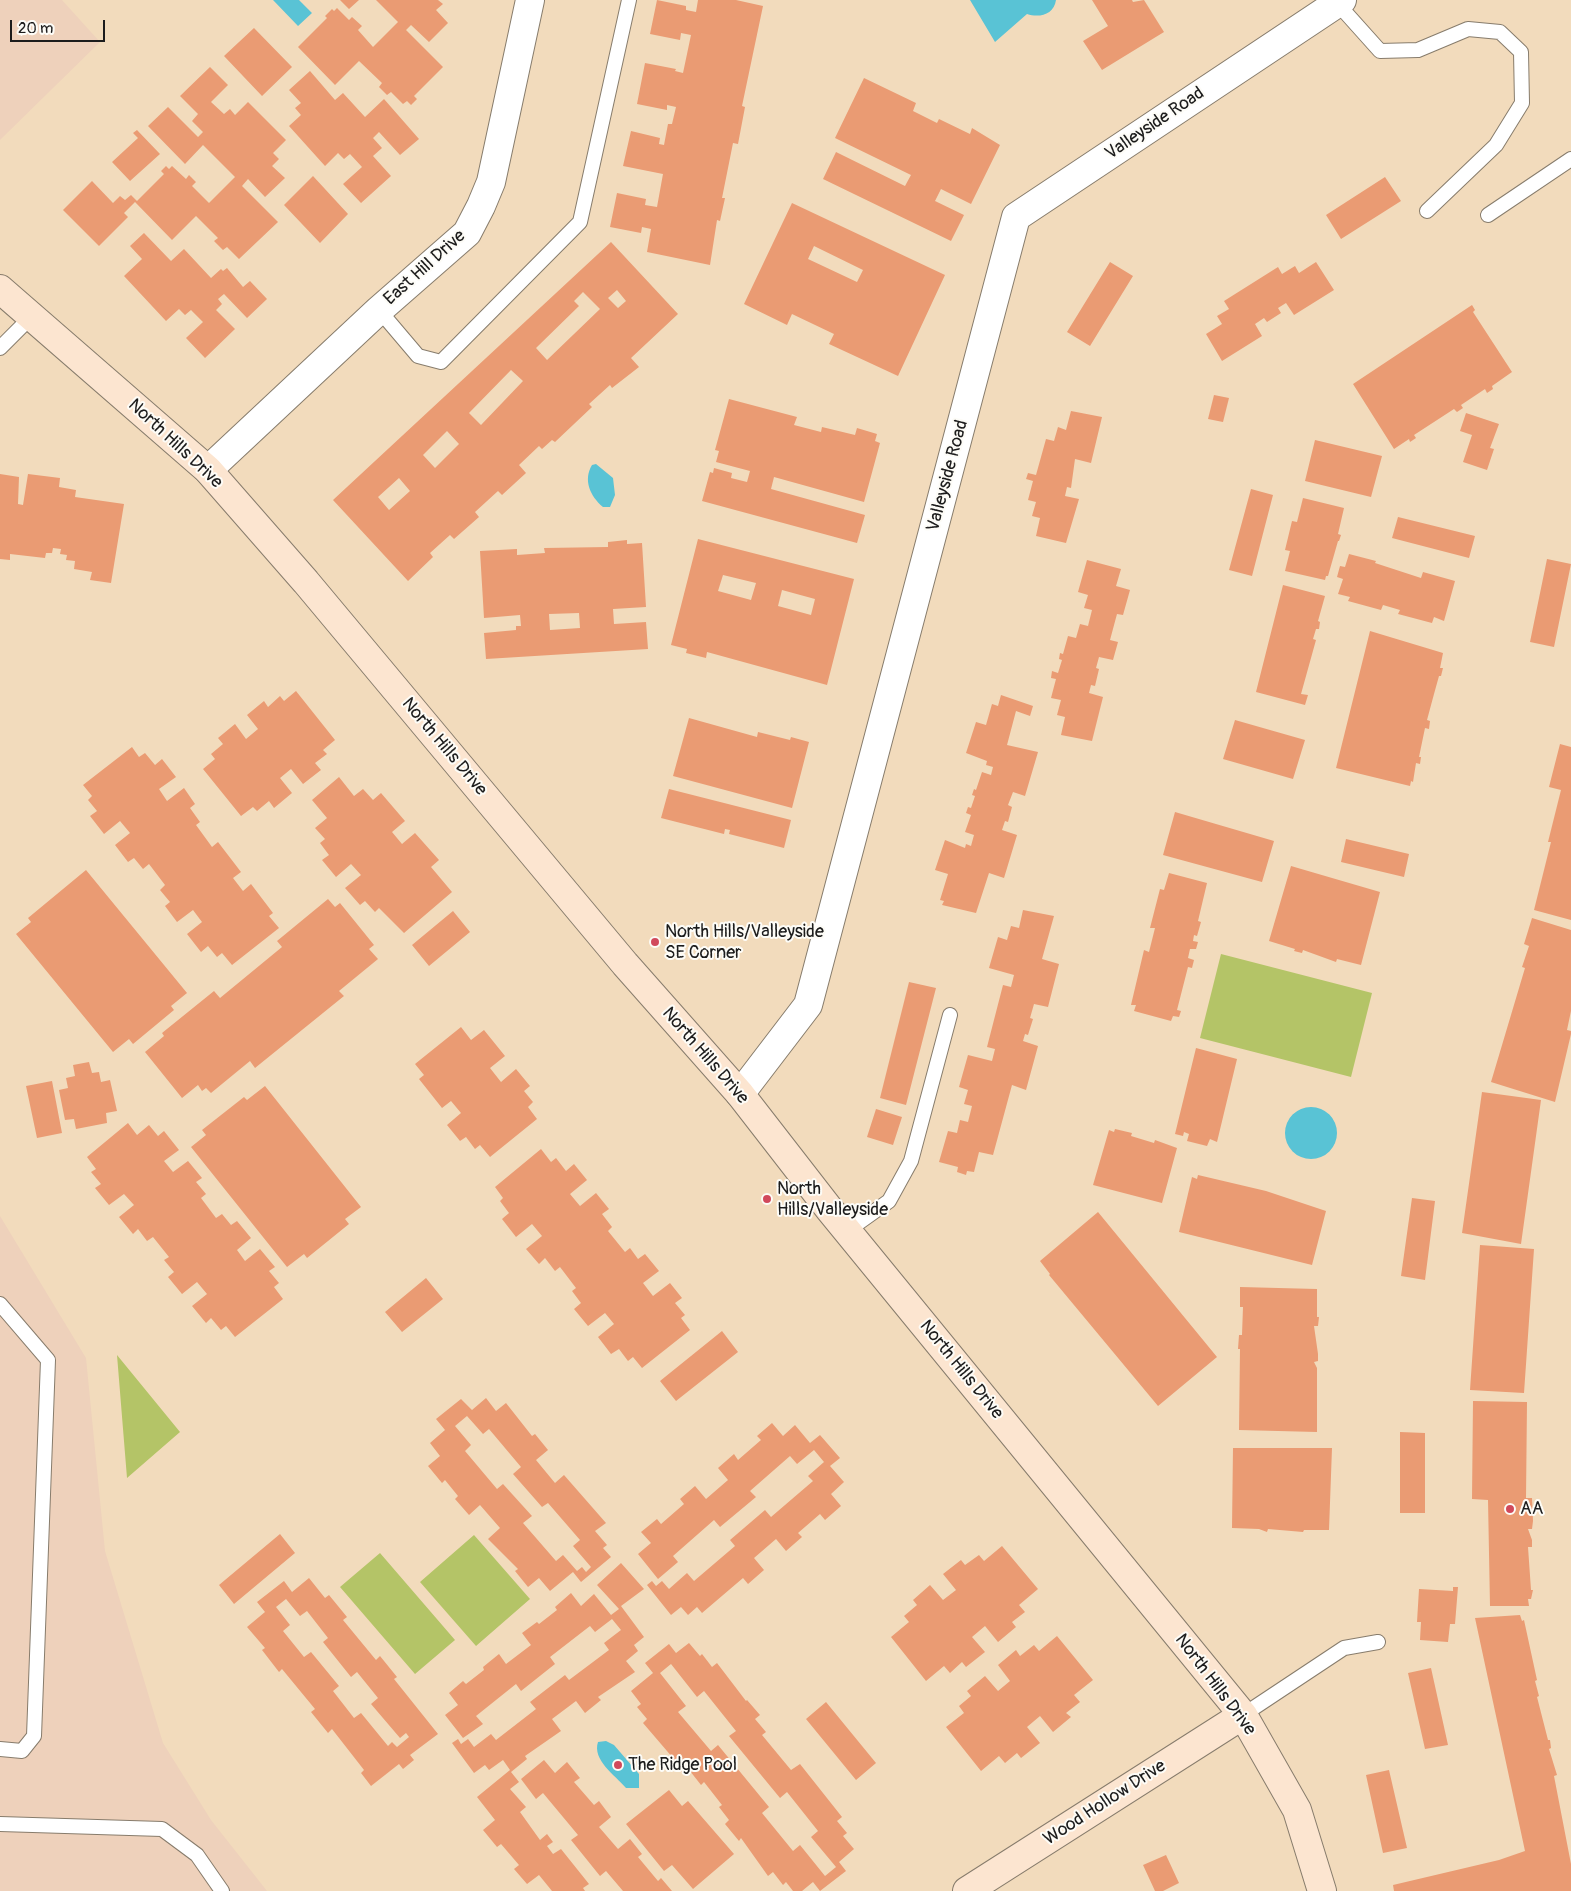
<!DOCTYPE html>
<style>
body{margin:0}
#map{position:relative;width:1571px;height:1891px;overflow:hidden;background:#f2dbbc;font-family:Pangolin,sans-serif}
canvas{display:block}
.scale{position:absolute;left:10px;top:20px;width:95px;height:22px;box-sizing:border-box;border:2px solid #1c1c1c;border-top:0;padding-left:6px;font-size:15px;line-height:18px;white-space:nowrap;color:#1c1c1c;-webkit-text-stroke:4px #fdfcf7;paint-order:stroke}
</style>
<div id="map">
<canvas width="1571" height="1891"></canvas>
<div class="scale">20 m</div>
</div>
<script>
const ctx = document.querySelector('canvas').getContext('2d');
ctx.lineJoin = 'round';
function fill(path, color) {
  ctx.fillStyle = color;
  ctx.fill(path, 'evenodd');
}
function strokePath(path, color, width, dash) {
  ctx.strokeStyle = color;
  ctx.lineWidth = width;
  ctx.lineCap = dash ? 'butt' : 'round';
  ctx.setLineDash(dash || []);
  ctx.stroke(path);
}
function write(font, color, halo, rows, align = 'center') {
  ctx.font = font + ' Pangolin,sans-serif';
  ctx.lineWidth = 4;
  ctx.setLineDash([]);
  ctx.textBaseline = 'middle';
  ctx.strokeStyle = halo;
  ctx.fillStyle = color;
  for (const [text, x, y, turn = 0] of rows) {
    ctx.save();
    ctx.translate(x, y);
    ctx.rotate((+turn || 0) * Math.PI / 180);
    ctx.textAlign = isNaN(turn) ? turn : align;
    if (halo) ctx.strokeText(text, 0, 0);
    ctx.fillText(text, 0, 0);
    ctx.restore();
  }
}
fill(new Path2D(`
 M0,0h62l38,42 -100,98z
 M0,1216l86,142 19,193 58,192 48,77 56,71h-267z`), '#eed1bb');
fill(new Path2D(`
 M1221,954l151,39 -21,84 -151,-39z
 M117,1355l63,77 -53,46z
 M474,1535l56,64 -54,47 -56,-64z
 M380,1553l75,87 -40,34 -75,-87z`), '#b4c467');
fill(new Path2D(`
 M273,0h26l13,13 -14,13z
 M970,0h86c-2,15 -17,18 -29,14l-32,28z
 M596,464l17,14 2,17 -5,12h-7c-13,-11 -20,-27 -11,-42z
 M1285 1133a26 26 0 1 1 52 0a26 26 0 1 1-52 0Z
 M606,1741l8,4 25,29v14h-13c-11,-13 -34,-28 -28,-46z`), '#59c3d5');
fill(new Path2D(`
 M340,0h19l-10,9z
 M376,0h62l5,4 -7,6 12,13 -19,19 -18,-17 -5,5 37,37 -29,29 3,3 -6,6 -4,-4 -4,3 -12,-12 -4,3 -8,-8 3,-4 -23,-22 -24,24 -37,-38 29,-29 -2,-2 7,-7 2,2 3,-3 12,12 3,-3 10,9 -4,4 15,17 25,-25z
 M657,0l29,6v4l10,2 2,-12h38l27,6 -21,100 3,1 -7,37 -5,-1 -11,55h3l-5,23 -3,-1 -7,45 -63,-13 4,-23 -9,-2 -1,6 -31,-6 7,-34 29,6 -1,6 12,2 6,-33 -40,-8 8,-35 29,7 -1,6 5,1 4,-21h4l4,-17 -9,-2v5l-30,-6 8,-41 31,6 -1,2 8,2 8,-38 -10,-2 -1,7 -30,-6z
 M1092,0h40l1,2 11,-2 20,32 -62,38 -19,-29 25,-15z
 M254,28l38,39 -30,29 -38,-40z
 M210,67l18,18 -17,17 13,12 6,-5 5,6 13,-13 38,38 -13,13 6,6 -7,7 13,12 -20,19 -17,-18 -6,7 36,36 -39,37 -12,-12 -4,3 -9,-9 4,-3 -22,-22 -24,24 -37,-38 -11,11 4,4 -29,29 -36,-36 29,-29 21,22 7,-7 5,4 6,-5 6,6 27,-27 -3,-3 5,-5 3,3 3,-3 14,13 3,-4 7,7 -4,4 17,17 26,-26 -32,-32 -18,19 -37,-38 20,-19 30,30 5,-5 -11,-11 6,-7 -18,-18z
 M310,71l25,29 8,-7 22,24 19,-18 35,40 -19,16 -21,-23 -6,6 9,10 -9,8 18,20 -30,27 -18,-19 19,-17 -12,-13 -6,5 -6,-6 -13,13 -36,-40 12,-11 -6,-7 6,-5 -12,-13z
 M864,78l52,25 -3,8 24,12 2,-4 31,15 2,-6 28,17 -29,59 -30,-15 -6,12 29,14 -13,26 -128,-62 13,-27 69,34 6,-11 -76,-37z
 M137,130l23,24 -30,27 -18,-19 26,-24 -5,-5z
 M313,176l35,38 -28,29 -36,-38z
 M1385,177l16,24 -60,38 -15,-24z
 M792,203l153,72 -47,101 -69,-32 5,-10 -42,-20 -5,11 -43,-21zM814,246l49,24 -6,12 -49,-23z
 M144,233l27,28 13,-12 27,29 10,-9 2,2 4,-3 16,19 7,-6 17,18 -20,19 -23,-24 -6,5 4,5 -6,6 19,19 -30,29 -19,-20 17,-16 -12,-12 -6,5 -6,-6 -13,12 -42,-45 18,-17 -12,-13z
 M611,242l67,72 -47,44 8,9 -27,21 -2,-3 -21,19 3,3 -37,35 -3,-2 -10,9 -3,-3 -20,19 7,8 -24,22 -4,-4 -23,21 4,5 -25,22 -4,-4 -20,18 3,4 -25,24 -75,-81zM617,290l9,11 -8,7 -10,-10zM583,292l17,17 -53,51 -11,-12 43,-42 -5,-5zM511,370l12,11 -42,44 -12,-12zM447,431l12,13 -24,24 -12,-13zM399,478l11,13 -21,19 -11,-13z
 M1110,262l23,14 -43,70 -23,-14z
 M1316,262l18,28 -40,25 -8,-12 -8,5 3,5 -14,9 -3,-4 -9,6 7,12 -40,25 -16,-27 16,-10 -5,-8 12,-7 -5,-8 54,-34 4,7 13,-8 4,7z
 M1472,305l3,5 -2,2 39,60 -20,14 1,3 -6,4 -2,-4 -24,16 2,3 -6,4 -3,-3 -40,26 2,3 -6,4 -1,-3 -15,10 -41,-65z
 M1214,395l15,3 -6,24 -15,-3z
 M729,399l68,18 -3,8 27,7 1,-5 33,8 2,-7 20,6 -2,7 5,2 -16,59 -90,-25 -3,12 94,26 -8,28 -155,-42 8,-29 3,1 1,-5 18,5 -1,5 16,4 3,-11 -34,-9 3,-11 -4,-1z
 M1071,411l31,6 -11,46 -16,-4 -4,29 -4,-1 -2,9 14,3 -13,44 -30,-7 4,-18 -8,-2 4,-14 -8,-2 5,-19 -7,-2 2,-6 8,2 10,-36 8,2 4,-14 8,3z
 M1466,413l33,11 -9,24 4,1 -7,21 -24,-8 9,-27 -12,-4z
 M1315,440l67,16 -11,41 -66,-16z
 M0,474l19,3 -1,27 5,1 5,-31 32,4 -1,9 17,3 -1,7 49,7 -13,79 -21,-3 2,-8 -18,-3 1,-8 -9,-1 1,-5 -7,-1 1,-5 -8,-1 -1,5h-6l-1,5 -35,-4v6l-10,-1z
 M1251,489l22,6 -21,81 -23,-6z
 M1303,498l41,10 -6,26 3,1 -2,6h-1l-10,35h-2l-1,4 -40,-9 5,-20 -5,-1 7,-29 5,1z
 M1398,517l77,19 -6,22 -77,-20z
 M698,539l156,40 -27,106 -120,-33 -1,6 -20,-5 1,-4 -16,-4zM723,575l33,8 -5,17 -33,-9zM782,590l33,9 -4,16 -33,-9z
 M627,540v4l15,-1 4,64 -33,2 1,15 32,-2 2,27 -162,10 -2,-26 32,-3v-4h5l-1,-11 -36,3 -4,-67 37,-2v6l28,-2 -1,-5 64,-1v-5zM579,613l1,15 -30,2 -1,-16z
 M1349,554l27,7 -1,2 46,15 2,-6 32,9 -11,40 -10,-4 -2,6 -34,-9 2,-4 -17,-5 -2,5 -33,-9 2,-4 -12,-3 5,-15 -6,-2 3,-11 5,1z
 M1547,559l24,5 -17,83 -24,-5z
 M1087,560l34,9 -5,17 14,4 -7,25 -6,-1 -7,26 8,2 -5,18 -14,-3 -3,11 3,1 -4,17 -4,-1 -2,8 14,4 -11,44 -31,-6 4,-18 -8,-2 4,-15 -10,-2 5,-19 -5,-1 1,-7 6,2 4,-13 -3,-1 1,-6 3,1 5,-18 8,2 4,-14 8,2 4,-16 -8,-2 4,-13 -10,-3z
 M1283,585l42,11 -7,25 2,1 -1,7h-3l-3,10 3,1 -15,54 7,1 -3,10 -49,-13z
 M1370,631l73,22 -3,15h3l-2,8h-2l-5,18 -7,26 3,1 -1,8 -4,-1 -6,29h2l-1,7 -4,-1 -3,19 -2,-1 -1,5 -74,-18z
 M296,691l39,49 -12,10 4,4 -12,9 6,7 -18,14 -12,-15 -11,9 12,15 -18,15 -5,-7 -12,10 -4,-4 -12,9 -38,-47 12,-10 -4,-5 12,-10 -5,-6 17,-14 11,15 12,-10 -11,-14 17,-14 4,6 12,-11 4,5z
 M1001,695l32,11 -3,10 -14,-5 -9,34 31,7 -13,44 -12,-4 -5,13 4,2 -4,15 -3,-1 -3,9 15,5 -13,43 -15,-5 -13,40 -34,-8 2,-4 -4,-1 8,-26 -13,-4 10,-30 20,8 1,-4 5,2 3,-11 -9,-3 6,-17 -5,-2 2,-6 3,1 4,-12 -3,-1 2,-6 2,1 6,-18 9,3 2,-8 -7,-2 1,-4 -21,-8 10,-31 10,3 6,-21 6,2z
 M689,718l68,19 1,-5 32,8 1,-3 18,5 -17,66 -119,-32z
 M1235,720l70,20 -12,39 -70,-20z
 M1560,744l11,3v173l-37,-10 17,-68h-3l13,-52 -12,-3z
 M132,747l7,10 6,-4 10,12 7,-6 14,18 -17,12 8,12 17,-13 11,16 -5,4 10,14 -4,3 16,22 6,-5 23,30 -8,6 10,13 8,-7 22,29 -4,3 10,12 -47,37 -10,-12 -5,4 -9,-11 -7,6 -14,-18 15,-12 -9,-12 -16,12 -12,-16 5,-4 -10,-12 5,-5 -16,-21 -6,5 -9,-11 -6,4 -13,-17 15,-12 -10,-12 -16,13 -14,-18 7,-5 -9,-11 4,-4 -9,-11z
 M339,777l15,19 9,-7 10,11 8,-7 24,28 -13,11 10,12 13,-11 24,27 -8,7 21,25 -48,41 -25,-25 -4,4 -10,-11 -5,4 -15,-17 16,-13 -10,-11 -15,13 -14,-17 7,-5 -9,-12 5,-4 -10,-11 12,-10 -15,-18z
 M669,789l122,31 -7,28 -55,-14 1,-4 -5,-1 -1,5 -63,-16z
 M1175,812l99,29 -12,41 -99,-27z
 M1346,839l63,15 -5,23 -63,-15z
 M1291,866l89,26 -19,73 -24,-6 -1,3 -33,-12 -1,3 -8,-2 1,-2 -26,-8z
 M86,870l101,123 -16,13 3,4 -41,34 -4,-5 -16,13 -97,-118 15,-12 -3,-4z
 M1169,873l38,10 -9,38 3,1 -4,14 -3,-1 -1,6 5,1 -2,7h-6l-2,9 6,2 -2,8 -4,-1 -11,43 4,1 -2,6 -6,-1 -2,5 -37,-10 2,-6h-5l13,-55 5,2 6,-24h-5l10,-39 4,1z
 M328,899l7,8 5,-4 34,42 -5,4 9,10 -39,32 5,5 -89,72 -5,-7 -39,32 -5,-5 -4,3 -4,-6 -16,13 -37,-46 19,-16 -2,-3 52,-42 6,7 62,-51 -5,-6z
 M1023,910l31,6 -12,43 17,5 -11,43 -14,-3 -4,14 3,1 -5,16 -3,-1 -2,7 15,5 -12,44 -14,-5 -19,70 -14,-3 -5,20 -7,-1 -1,4 -9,-3 1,-5 -19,-5 9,-31 9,2 3,-13 8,2 4,-16 -8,-2 4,-14 -9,-3 9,-32 24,6 3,-12 -8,-2 16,-62 8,2 3,-12 -25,-7 9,-31 9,3 4,-14 8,2z
 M453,911l17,21 -41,34 -17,-21z
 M1532,918l39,12v81l-4,19 4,1v3l-16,68 -64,-20 34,-114 -3,-1 7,-21 -5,-2z
 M909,982l27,6 -30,117 -26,-7z
 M461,1027l10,13 13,-10 21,26 -15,12 11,14 15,-13 14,17 -6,5 9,11 -5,5 9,12 -47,38 -10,-12 -5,4 -9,-12 -6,4 -13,-16 14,-12 -10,-12 -9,7 -23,-29 5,-4 -9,-11z
 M1196,1048l41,11 -20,83 -7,-3 -3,7 -20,-5 2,-7 -5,-2 -1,4 -8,-2z
 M89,1062l3,11 7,-1 2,10 9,-2 7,31 -11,2 1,10 -31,6 -2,-10 -9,1 -6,-30 9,-2 -2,-10 9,-2 -2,-11z
 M52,1081l10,52 -25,5 -11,-52z
 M265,1086l96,121 -16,12 4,5 -42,34 -3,-4 -17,13 -96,-120 15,-12 -4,-5 42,-33 3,3z
 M1482,1092l59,8 -20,144 -59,-11z
 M876,1109l26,8 -9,28 -26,-8z
 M128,1123l9,12 12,-10 9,11 6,-5 15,19 -15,11 9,11 15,-11 14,17 -6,4 10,12 -5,4 15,20 6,-4 9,11 6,-4 14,17 -14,12 8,11 15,-12 15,18 -6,4 10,12 -5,4 9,12 -48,38 -9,-11 -5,4 -10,-12 -5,5 -14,-17 15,-12 -10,-12 -15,12 -14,-17 6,-5 -10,-12 5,-3 -16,-20 -6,4 -9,-12 -5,5 -14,-17 15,-12 -10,-11 -15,11 -14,-17 6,-4 -10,-12 5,-3 -9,-12z
 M1115,1129l17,4 -1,3 23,7 1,-3 22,8 -15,55 -69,-18 16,-55 5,2z
 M541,1149l10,13 5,-4 10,13 8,-7 13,16 -17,14 10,12 16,-13 13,16 -7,5 10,13 -4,4 17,21 5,-4 8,11 7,-5 14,17 -16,12 10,13 17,-13 12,15 -7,5 10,12 -4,3 9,12 -48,38 -9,-11 -5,4 -9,-12 -8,5 -13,-17 16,-13 -9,-11 -17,13 -14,-17 7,-6 -9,-12 4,-3 -16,-21 -5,4 -10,-13 -6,6 -13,-15 16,-13 -10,-12 -16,13 -14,-18 7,-6 -9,-12 3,-3 -8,-11z
 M1198,1175l68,16 60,20 -14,54 -133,-33 13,-55 5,2z
 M1412,1198l23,3 -10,79 -24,-4z
 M1098,1212l119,145 -59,49 -109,-131 1,-1 -10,-13z
 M1480,1245l54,4 -10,144 -54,-3z
 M426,1278l17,21 -41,33 -17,-20z
 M1240,1287l77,2v28h2l-1,9h-4l4,28v7l-4,1 3,6v64l-78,-2 1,-81h-2l1,-14h3l1,-28h-3z
 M722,1331l16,21 -62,49 -16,-20z
 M486,1398l10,13 10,-8 26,33 3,-2 13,16 -12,10 19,23 9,-8 42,48 -11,8 12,14 -4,3 8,9 -30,25 -8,-10 -23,19 -11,-13 -11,9 -13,-16 3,-2 -30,-30 12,-11 -20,-23 -11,10 -14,-16 3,-3 -13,-16 -3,3 -14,-17 12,-10 -10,-13 15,-13 -9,-11 25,-20 11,11zM467,1416l16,18 6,-5 32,38 -8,7 29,33 6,-4 32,37 -7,6 18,21 -5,5 -4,-5 -5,4 -14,-16 -7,6 -33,-38 9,-7 -29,-32 -6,5 -32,-38 6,-6 -16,-19z
 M1473,1401l54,1 -1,96h6l1,23 -1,8h-4l4,11v7h-4l3,43h2l-2,9h-3l1,7h-39l-2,-106 -16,-1z
 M772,1423l11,13 12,-11 15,18 10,-8 20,23 -10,8 14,16 -13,12 10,12 -16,14 -5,-6 -22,19 4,4 -16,14 -10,-12 -22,19 10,12 -16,14 -5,-6 -41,35 -5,-6 -9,8 -7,-8 -10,8 -24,-30 5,-4 4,5 6,-5 7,8 18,-16 7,8 41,-35 -5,-6 35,-30 6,7 42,-36 -5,-5 16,-14 -10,-12 -17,14 -7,-8 -40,35 6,6 -36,30 -6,-7 -41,36 5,6 -20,17 -20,-25 13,-11 -10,-11 16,-13 4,5 23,-20 -4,-5 15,-13 11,13 22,-19 -10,-12 16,-14 4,6 23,-20 -4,-4z
 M1400,1432l25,1v80h-25z
 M1233,1448h99l-3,82h-25l-1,2 -35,-3 -1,3 -8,-3 -27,-1z
 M280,1534l15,19 -61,51 -15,-19z
 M1002,1546l36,43 -19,16 6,7 -13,10 4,5 -18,15 -13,-16 -13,11 13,15 -19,15 -4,-5 -12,11 -6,-7 -18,15 -35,-44 18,-15 -5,-6 13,-11 -4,-5 17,-15 13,15 13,-10 -13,-16 18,-14 4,5 14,-10 5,6z
 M621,1563l23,26 -23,17 23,31 -10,8 4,6 -12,10 9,11 -37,25 3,3 -16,13 -9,-12 -24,18 9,12 -36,25 2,3 -16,13 8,10 -9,7 16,18 -6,5 20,28 7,-6 6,8 -6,4 6,8 8,-5 28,35 -6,4 2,3h-33l-13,-16 -12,9 -13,-15 5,-4 -18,-21 -4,3 -14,-17 12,-10 -18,-23 33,-27 -7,-10 -14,10 -4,-5 -11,8 -22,-30 6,-4 3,5 7,-5 6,8 17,-13 5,6 40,-31 -6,-7 35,-27 4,5 40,-30 -5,-7 17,-13 -9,-11 -17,13 -5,-6 -40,31 5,7 -34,27 -5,-7 -40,32 7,8 -20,14 -18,-23 13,-10 -9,-12 14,-12 3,3 18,-14 -1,-3 16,-13 7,10 25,-19 -9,-12 15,-11 2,2 18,-14 -2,-3 16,-14 10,13 13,-12 17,21 8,-6 -22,-24z
 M309,1578l16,20 4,-3 18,22 -4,3 33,40 4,-4 17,21 -3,2 44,55 -28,21 4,5 -11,9 -4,-5 -28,22 -10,-13 3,-3 -32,-41 -4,4 -17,-21 4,-3 -33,-40 -3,3 -17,-22 3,-2 -18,-21 18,-15 -8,-10 27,-21 8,11zM286,1599l14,17 7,-5 21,27 -5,4 28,35 6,-5 21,26 -7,6 29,34 6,-5 3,4 -12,10 -5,-5 -4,4 -27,-33 -7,5 -21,-27 6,-5 -28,-34 -7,5 -21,-26 7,-6 -14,-18z
 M1453,1587h5l-3,37h-5l-2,18 -28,-2 1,-18h-4l2,-33 34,2z
 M1520,1615l2,6 2,-1 13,60 -2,1 4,15 -2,1 11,43h2l1,8 -2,1 8,26 -3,1 17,88v27h-177l-1,-6 106,-25 26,-9 -50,-233z
 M1057,1636l36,44 -19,15 6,7 -14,11 5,4 -18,15 -13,-16 -13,11 13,16 -19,15 -4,-5 -12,10 -6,-7 -18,15 -35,-44 18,-14 -5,-7 12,-10 -4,-5 18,-15 13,15 12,-10 -12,-16 18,-15 4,6 14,-11 5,6z
 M689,1643l11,13 2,-2 10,13 5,-4 29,38 1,-1 13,15 -5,4 11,13 -4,3 29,35 9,-6 42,53 -5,4 10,12 -4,3 11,13 -15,13 7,9 -26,20 -7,-9 -11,9h-9l-7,-9 -3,3 -10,-13 -5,4 -27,-38 -2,3 -14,-17 4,-4 -10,-13 3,-2 -18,-23 -3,3 -11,-14 -5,5 -14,-17 2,-1 -30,-35 4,-4 -10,-12 4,-3 -10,-13 22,-18 -8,-10 24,-19 7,9zM671,1664l26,33 7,-6 32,40 -7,5 51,62 7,-6 31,39 -7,6 25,30 -11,9 -25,-31 -7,6 -31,-38 7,-6 -51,-62 -7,6 -33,-39 8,-6 -26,-33z
 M1431,1668l17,77 -23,4 -17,-76z
 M826,1702l50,61 -20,17 -50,-61z
 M544,1760l11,13 12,-11 13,16 -6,4 20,23 5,-4 12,16 -12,10 19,22 12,-10 12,15 -4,3 20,24 3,-3 11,13h-49l-17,-20 -6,5 -29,-36 7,-5 -35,-42 -7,6 -15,-20z
 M1389,1770l18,78 -24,5 -17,-78z
 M669,1790l13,16 6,-5 46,53 -41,35 -21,-24 -8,6 -38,-47z
 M1166,1855l13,28 -16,8h-8l-12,-26z`), '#ea9b73');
const lane = new Path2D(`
 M1337,3l43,48 38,-1 50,-21 32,3 21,20 1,51 -26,42 -69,66
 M1488,215l83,-56
 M379,310l39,46 23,6 139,-140 49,-222
 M0,348l32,-32
 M847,1231l42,-30 22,-40 39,-146
 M0,1304l48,56 -14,376 -12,15 -22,-2
 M1243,1715l101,-67 34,-6
 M0,1824l162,5 35,26 25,36`);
const street = new Path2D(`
 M208,470l171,-160 88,-77 14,-27 10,-24 39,-182
 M740,1094l68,-89 208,-788 326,-217`);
const secondary = new Path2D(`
 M0,289l208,181 98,112 319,382 115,130 90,116 413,505 54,95 25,81
 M967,1891l276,-176`);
strokePath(lane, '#877c6c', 16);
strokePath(street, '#877c6c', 30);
strokePath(secondary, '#877c6c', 30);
strokePath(lane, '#fff', 14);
strokePath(street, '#fff', 28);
strokePath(secondary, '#fce5d0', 28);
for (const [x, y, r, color] of [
 [655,942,5,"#d1495b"],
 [767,1199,5,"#d1495b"],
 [1510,1509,5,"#d1495b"],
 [618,1765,5,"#d1495b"]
]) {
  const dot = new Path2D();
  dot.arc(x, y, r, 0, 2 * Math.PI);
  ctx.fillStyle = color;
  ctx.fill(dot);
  strokePath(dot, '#fdfcf7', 2);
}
write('18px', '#1c1c1c', '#fdfcf7', [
 ["Valleyside Road",1155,124,-34],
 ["East Hill Drive",425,268,-42],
 ["North Hills Drive",175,444,43],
 ["Valleyside Road",948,476,-75],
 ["North Hills Drive",444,747,50],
 ["North Hills Drive",705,1056,49],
 ["North Hills Drive",961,1370,51],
 ["North Hills Drive",1215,1685,53],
 ["Wood Hollow Drive",1105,1803,-33]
]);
write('18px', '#1c1c1c', '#fdfcf7', [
 ["North Hills/Valleyside",665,932],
 ["SE Corner",665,953],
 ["North",777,1189],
 ["Hills/Valleyside",777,1210],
 ["AA",1520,1509],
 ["The Ridge Pool",628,1765]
], 'left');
</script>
